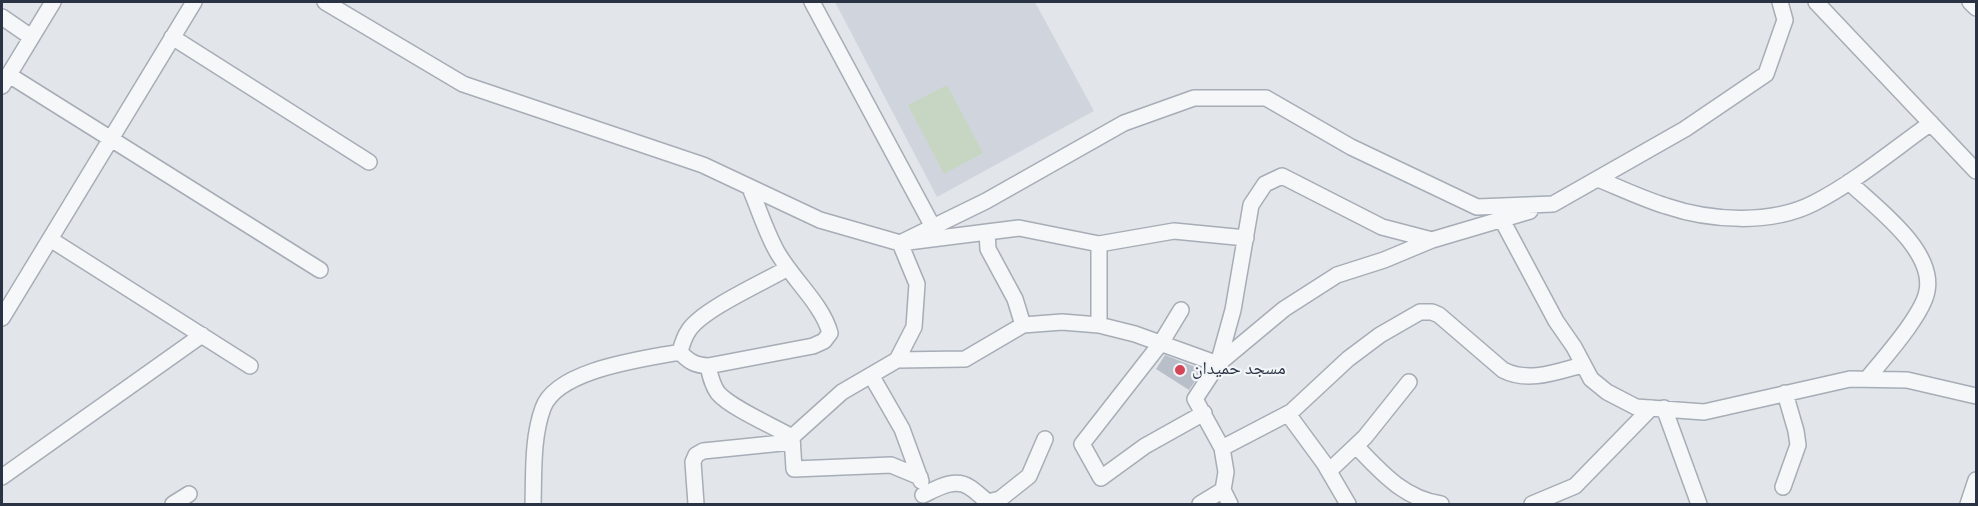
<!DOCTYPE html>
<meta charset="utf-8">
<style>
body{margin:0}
#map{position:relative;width:1978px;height:506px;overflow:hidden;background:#e2e6eb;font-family:Overpass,sans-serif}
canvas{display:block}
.frame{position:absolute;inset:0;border:3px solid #2a3344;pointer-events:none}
</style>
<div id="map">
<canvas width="1978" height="506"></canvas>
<div class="frame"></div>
</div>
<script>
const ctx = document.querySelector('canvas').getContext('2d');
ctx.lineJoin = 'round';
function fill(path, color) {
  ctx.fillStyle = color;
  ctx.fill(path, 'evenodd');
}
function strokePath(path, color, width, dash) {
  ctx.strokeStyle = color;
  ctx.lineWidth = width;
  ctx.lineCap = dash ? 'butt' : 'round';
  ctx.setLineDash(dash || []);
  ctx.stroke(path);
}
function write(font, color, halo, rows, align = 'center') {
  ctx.font = font + ' Overpass,"Noto Naskh Arabic",sans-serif';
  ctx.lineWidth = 4.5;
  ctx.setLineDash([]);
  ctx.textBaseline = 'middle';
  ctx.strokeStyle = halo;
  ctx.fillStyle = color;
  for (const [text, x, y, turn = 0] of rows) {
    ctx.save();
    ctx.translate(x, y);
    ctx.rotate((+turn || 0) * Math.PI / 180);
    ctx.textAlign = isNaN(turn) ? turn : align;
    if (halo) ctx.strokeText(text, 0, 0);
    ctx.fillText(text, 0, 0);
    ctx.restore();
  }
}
fill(new Path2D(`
 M835,2h200l59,109 -157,86z`), '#d0d5dd');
fill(new Path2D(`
 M947,85l36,68 -39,21 -36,-69z`), '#c7d5c3');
fill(new Path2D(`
 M1165,355l38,15 -14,20 -33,-21z`), '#b9bfc9');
const minor = new Path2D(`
 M325,2l138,82 240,81 117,55 80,23 86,-42 138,-78 70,-25h72l85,49 126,60 76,-3 132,-75 81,-55 19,-54 -5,-18
 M812,2l121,225
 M1816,2l160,169
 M1970,2l6,6
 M2,17l29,20
 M172,37l197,125
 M9,75l311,195
 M2,86l51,-84
 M1598,179c22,9 45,20 68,27 44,15 105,19 148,-3 41,-21 79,-53 117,-80
 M1849,182c26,25 86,68 78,109 -4,24 -44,68 -60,88
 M1502,220l54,101 18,26 17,32 16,13 29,15 68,5 146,-33 57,1 69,16
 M987,232l1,17 27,50 8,26
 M50,239l200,127
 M1099,244v81
 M1181,310l-20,33 -79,101 19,34 44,-32 59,-33
 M2,318l192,-316
 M680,352c9,10 15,13 28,14l105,-20 11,-5 6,-8c-8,-30 -41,-57 -55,-85 -10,-19 -17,-41 -25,-60
 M680,352c2,-8 4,-15 9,-22 14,-21 75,-48 99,-62
 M897,360l68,-1 58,-34 39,-3 37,3 36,9 83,30 66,-55 53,-34 47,-15 48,-20 98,-29
 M708,366c2,9 4,19 10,27 13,15 55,33 74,44
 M871,375l31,54 19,52
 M1664,408l35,96
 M1288,414l36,49 24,41
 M1356,446c25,26 47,52 85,58
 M1222,448l69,-36 57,-53 32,-24 40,-23h12l7,3 64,55c25,13 53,2 79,-5
 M1329,471l36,-34 44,-55
 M2,477l200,-142
 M920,477l-29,-12 -97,4 -2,-32 50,-45 55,-32 17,-33 3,-43 -17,-41 119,-15 80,16 75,-13 72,7
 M1783,487l15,-42 -2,-14 -11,-38
 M923,495c13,-6 32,-18 46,-8 7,4 12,10 19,15l12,-3 29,-23 16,-37
 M173,504l16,-10
 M533,504c1,-31 -1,-66 10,-96 14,-39 102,-49 137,-56
 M696,504l-3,-42 3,-7 7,-4 89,-9
 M1200,504l23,-14
 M1230,504l-7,-14 3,-18 -4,-24 -27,-49 23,-35 15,-54 18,-105 14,-21 17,-8 100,51 50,13
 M1532,504l43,-18 76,-78
 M1968,504l8,-24`);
strokePath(minor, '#a7adb6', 18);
strokePath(minor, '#f5f7f9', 15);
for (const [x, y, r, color] of [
 [1180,370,6,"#d34557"]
]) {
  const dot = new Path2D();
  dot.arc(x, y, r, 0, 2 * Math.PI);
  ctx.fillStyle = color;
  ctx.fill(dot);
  strokePath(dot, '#f2f5f8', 2);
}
write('18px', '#2a3344', '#f2f5f8', [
 ["مسجد حميدان",1192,370]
], 'left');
</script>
